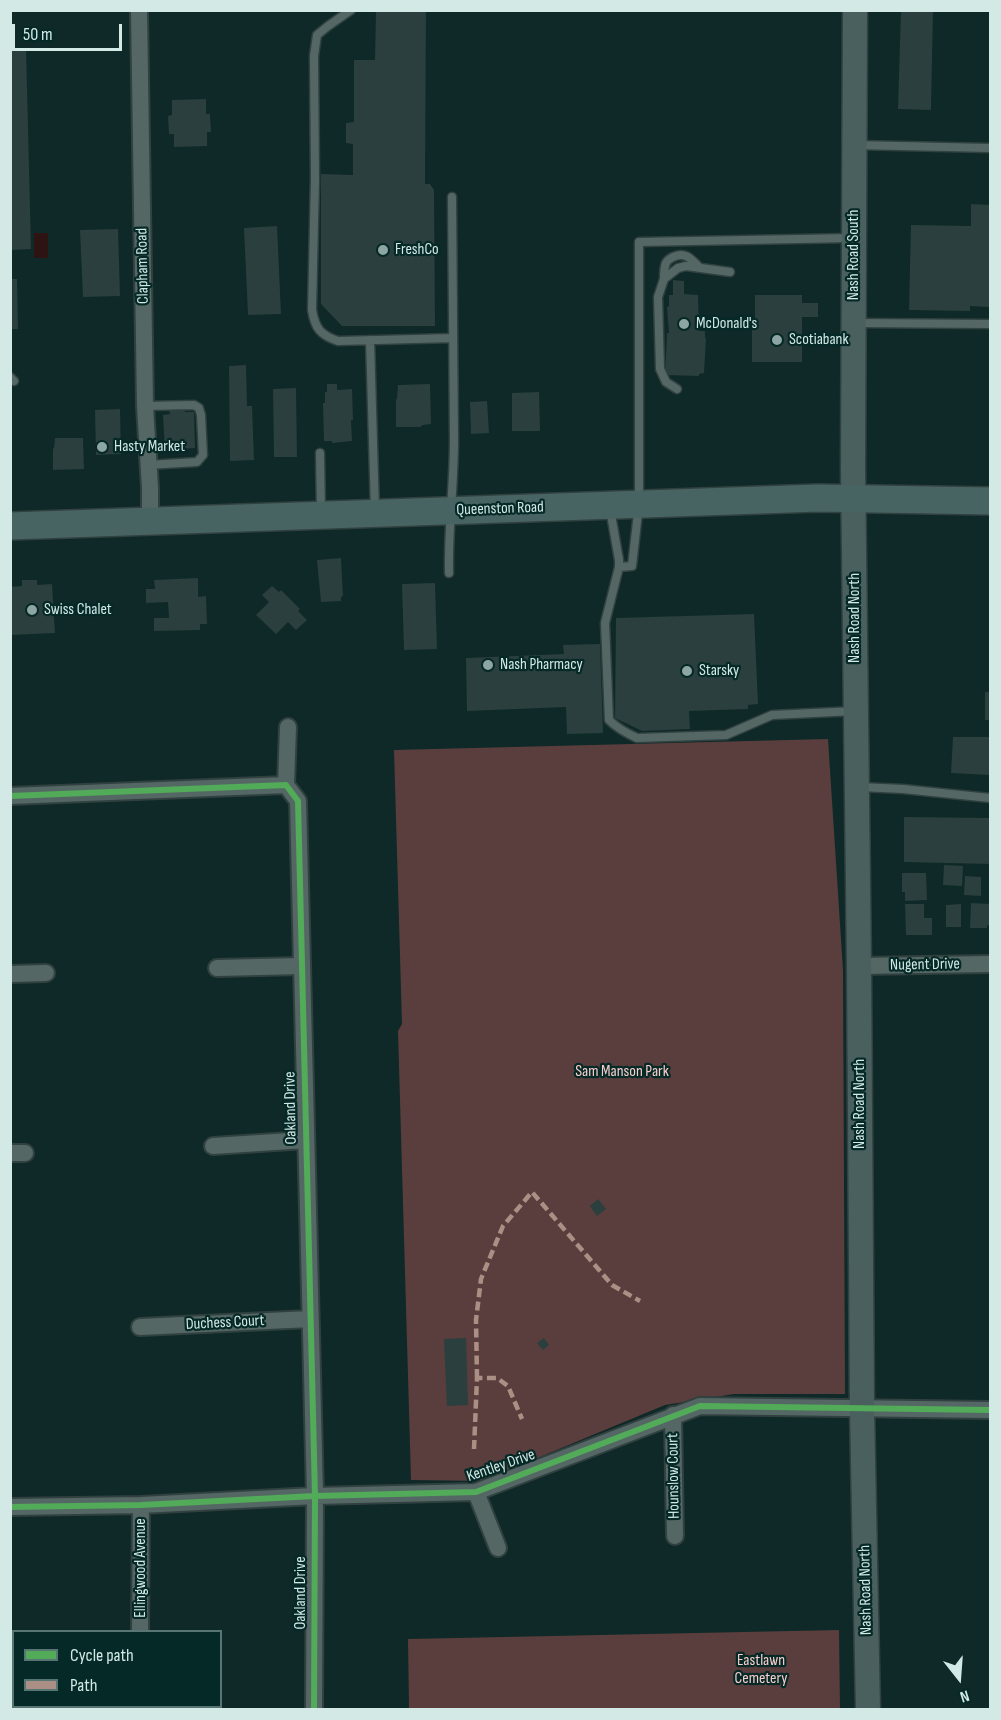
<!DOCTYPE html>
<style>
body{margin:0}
#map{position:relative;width:1001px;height:1720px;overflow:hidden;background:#0e2927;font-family:"Sofia Sans Condensed",sans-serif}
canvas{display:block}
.frame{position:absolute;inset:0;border:12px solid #d2e9e6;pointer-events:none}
.legend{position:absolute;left:12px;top:1630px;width:210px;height:78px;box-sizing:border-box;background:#052926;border:2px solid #577673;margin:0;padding:8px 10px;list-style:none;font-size:18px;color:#d2e9e6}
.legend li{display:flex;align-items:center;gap:12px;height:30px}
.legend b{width:30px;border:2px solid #577673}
.north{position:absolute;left:929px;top:1648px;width:60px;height:60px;-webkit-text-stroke:4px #052926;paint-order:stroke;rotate:163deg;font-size:16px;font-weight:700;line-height:24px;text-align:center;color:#d2e9e6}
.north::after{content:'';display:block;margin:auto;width:21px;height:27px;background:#d2e9e6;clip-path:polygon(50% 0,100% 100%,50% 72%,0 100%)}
.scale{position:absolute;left:12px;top:24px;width:110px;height:27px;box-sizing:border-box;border:3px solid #d2e9e6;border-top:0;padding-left:8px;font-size:18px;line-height:21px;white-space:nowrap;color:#d2e9e6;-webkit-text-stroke:4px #052926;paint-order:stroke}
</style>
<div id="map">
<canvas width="1001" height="1720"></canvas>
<div class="frame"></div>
<ul class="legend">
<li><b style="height:8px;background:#51ab58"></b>Cycle path</li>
<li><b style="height:8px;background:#ac8f84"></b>Path</li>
</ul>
<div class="north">N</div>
<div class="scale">50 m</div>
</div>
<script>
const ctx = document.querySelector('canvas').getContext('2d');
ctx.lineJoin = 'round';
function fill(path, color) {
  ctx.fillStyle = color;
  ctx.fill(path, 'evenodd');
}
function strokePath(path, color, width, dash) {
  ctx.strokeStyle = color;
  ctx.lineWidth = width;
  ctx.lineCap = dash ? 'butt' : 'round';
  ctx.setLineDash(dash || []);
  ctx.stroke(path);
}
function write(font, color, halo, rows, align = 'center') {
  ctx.font = font + ' "Sofia Sans Condensed",sans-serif';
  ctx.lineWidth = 4.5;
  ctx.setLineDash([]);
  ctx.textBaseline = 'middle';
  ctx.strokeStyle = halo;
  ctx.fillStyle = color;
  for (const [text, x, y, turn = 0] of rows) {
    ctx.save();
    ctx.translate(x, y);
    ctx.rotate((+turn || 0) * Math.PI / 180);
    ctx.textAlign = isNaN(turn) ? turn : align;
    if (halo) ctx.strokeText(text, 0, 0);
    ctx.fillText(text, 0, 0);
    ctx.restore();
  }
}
fill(new Path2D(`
 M828,739l15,231 2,424h-111l-69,11 -183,76 -71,-1 -13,-449 4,-7 -8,-274z
 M839,1630l1,79h-431l-1,-70z`), '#593e3d');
fill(new Path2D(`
 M34,233h14v25h-14z`), '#2e1313');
fill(new Path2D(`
 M376,10h50l-1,174h5l4,6 1,136h-93l-21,-22v-130l32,1v-31l-7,-1v-20l8,-1v-62h21z
 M901,10h32l-2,100 -33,-1z
 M26,48l5,201 -21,1v-201z
 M206,99v15h4l1,18h-4v14l-33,1v-13h-5l-1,-18 4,-1v-15z
 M971,204l19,1v102l-20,-1v5l-61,-1 2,-85 60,1z
 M277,226l4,88 -33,1 -4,-87z
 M118,229l2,67 -37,1 -3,-67z
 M10,279h7l1,50h-8z
 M673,280l11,1v13l14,1 1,36h6v7h1l-2,35 -5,1v2l-34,-1 2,-42h2l-2,-26 2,-1v-11h4z
 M755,295h47v8h16v14h-16v45h-50v-44h3z
 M246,365l1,41h5l2,54 -24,1 -1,-95z
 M327,384h10v6l15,-1 1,31h-2l1,21 -20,2v-2h-8l-1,-38h2v-11h2z
 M430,384l1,40 -8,1 -3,2h-24v-27l1,-2 1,-13z
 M296,388l1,69h-23l-1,-68z
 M539,392l1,39h-28v-38z
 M487,401l2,32 -18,1 -1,-32z
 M184,408l1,4h9l1,36 -30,2 -2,-35 7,-1 -1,-5z
 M120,409l1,45 -25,1 -1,-45z
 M55,438h28l1,31 -31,1v-21l1,-1z
 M341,558l2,38 -2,1v4l-20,1 -4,-42z
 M198,578v19l8,-1 1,28h-7v6l-46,1v-13h15l-1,-16 -22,1v-14h9l-1,-9z
 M22,580h15v5l15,-1 3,49 -45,2v-48l12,-1z
 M435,583l2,66 -33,1 -2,-66z
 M272,586l7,6 2,-2 19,19 -2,2 9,9 -11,10 -8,-8 -12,12 -20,-19 13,-13 -7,-7z
 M754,614l4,90 -10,1v4l-59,2 1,18 -48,2 -27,-13 1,-100z
 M600,644l3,89 -36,1 -1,-27 -99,4 -1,-53 98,-4 -1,-9z
 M985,692h5v28h-5z
 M953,737h37v38l-39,-2z
 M904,817l86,1v46l-86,-2z
 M944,865l19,1 -1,20 -19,-1z
 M902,873h24l1,27 -22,1v-9h-3z
 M965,876l16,1v19l-17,-1z
 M971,903l19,1v22l-3,-1v3h-17z
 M905,904h19v14h8v17h-26z
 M961,904v23h-15v-22z
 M598,1199l8,10 -9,7 -7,-10z
 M466,1338l2,67 -21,1 -3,-67z
 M544,1338l5,7 -6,5 -6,-7z`), '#2a3f3e');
const lane = new Path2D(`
 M351,10l-23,16 -11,9 -3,21 1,123 -3,131c3,18 8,25 26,31l115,-3
 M855,145l135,3
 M664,279c0,-5 0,-12 2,-16 1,-2 5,-5 7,-6 12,-6 18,2 26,10
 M856,323l134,1
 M370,340l5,170
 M10,377l4,4
 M677,389l-11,-7 -6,-13 -2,-72 6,-18 14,-11 8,-2 44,6
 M145,406l49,-1 5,3 2,7 2,40 -6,7 -49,3
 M320,453l1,59
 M610,509l9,51v7l-14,56 4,97c8,8 17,13 28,18l89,-3 46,-20 83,-4
 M619,567l13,-1 7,-62v-262l212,-4
 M449,573c-1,-45 5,-88 5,-133 0,-81 -2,-162 -2,-243
 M860,787l43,2 87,9`);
const street = new Path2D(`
 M139,10l6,396 5,82v34
 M286,785l2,-58
 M10,796l276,-11 12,16 17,695 -1,214
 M859,966l131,-2
 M217,968l84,-2
 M10,974l36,-1
 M213,1146l93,-6
 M10,1153h15
 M140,1327l170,-8
 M673,1415l2,121
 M476,1492l22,56
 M10,1507l131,-2 174,-9 161,-4 224,-86 290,4
 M140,1632l1,-127
 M140,1710v-4`);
const secondary = new Path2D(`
 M855,10l-2,459 6,497 3,443 6,301`);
const primary = new Path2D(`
 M10,526l808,-28 172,3`);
strokePath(lane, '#304140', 11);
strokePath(street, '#304140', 20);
strokePath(secondary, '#304140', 27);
strokePath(primary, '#304140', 30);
strokePath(lane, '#556765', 8);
strokePath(street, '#556765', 16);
strokePath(secondary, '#4a605e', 24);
strokePath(primary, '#486462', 27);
strokePath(new Path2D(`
 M477,1378l-1,-58 5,-41 22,-53 29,-34 80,93 28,16
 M474,1449l3,-71h20l11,8 14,33`), '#ac8f84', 4.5, [9, 4.5]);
strokePath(new Path2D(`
 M10,796l276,-11 12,16 17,695 -1,214
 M10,1507l131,-2 174,-9 161,-4 224,-86 290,4`), '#51ab58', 6);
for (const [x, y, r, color] of [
 [383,250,6,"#8da6a3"],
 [684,324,6,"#8da6a3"],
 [777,340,6,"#8da6a3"],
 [102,447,6,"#8da6a3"],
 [32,610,6,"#8da6a3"],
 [488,665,6,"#8da6a3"],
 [687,671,6,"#8da6a3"]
]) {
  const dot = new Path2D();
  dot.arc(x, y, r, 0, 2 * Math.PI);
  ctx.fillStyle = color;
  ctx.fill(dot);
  strokePath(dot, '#052926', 2);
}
write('16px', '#d2e9e6', '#052926', [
 ["FreshCo",395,250],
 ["McDonald's",696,324],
 ["Scotiabank",789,340],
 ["Hasty Market",114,447],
 ["Swiss Chalet",44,610],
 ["Nash Pharmacy",500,665],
 ["Starsky",699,671]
], 'left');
write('16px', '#d2e9e6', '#052926', [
 ["Nash Road South",854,255,-90],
 ["Clapham Road",143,266,-91],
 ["Queenston Road",500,509,-2],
 ["Nash Road North",855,618,-90],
 ["Nugent Drive",925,965,-1],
 ["Nash Road North",860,1104,-90],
 ["Oakland Drive",291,1108,-91],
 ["Duchess Court",225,1323,-3],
 ["Kentley Drive",501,1466,-19],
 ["Hounslow Court",674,1476,-91],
 ["Ellingwood Avenue",141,1568,-90],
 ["Nash Road North",866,1590,-91],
 ["Oakland Drive",301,1593,-90]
]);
write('16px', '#f9cecc', '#052926', [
 ["Sam Manson Park",622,1072],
 ["Eastlawn",761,1661],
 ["Cemetery",761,1679]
]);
</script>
